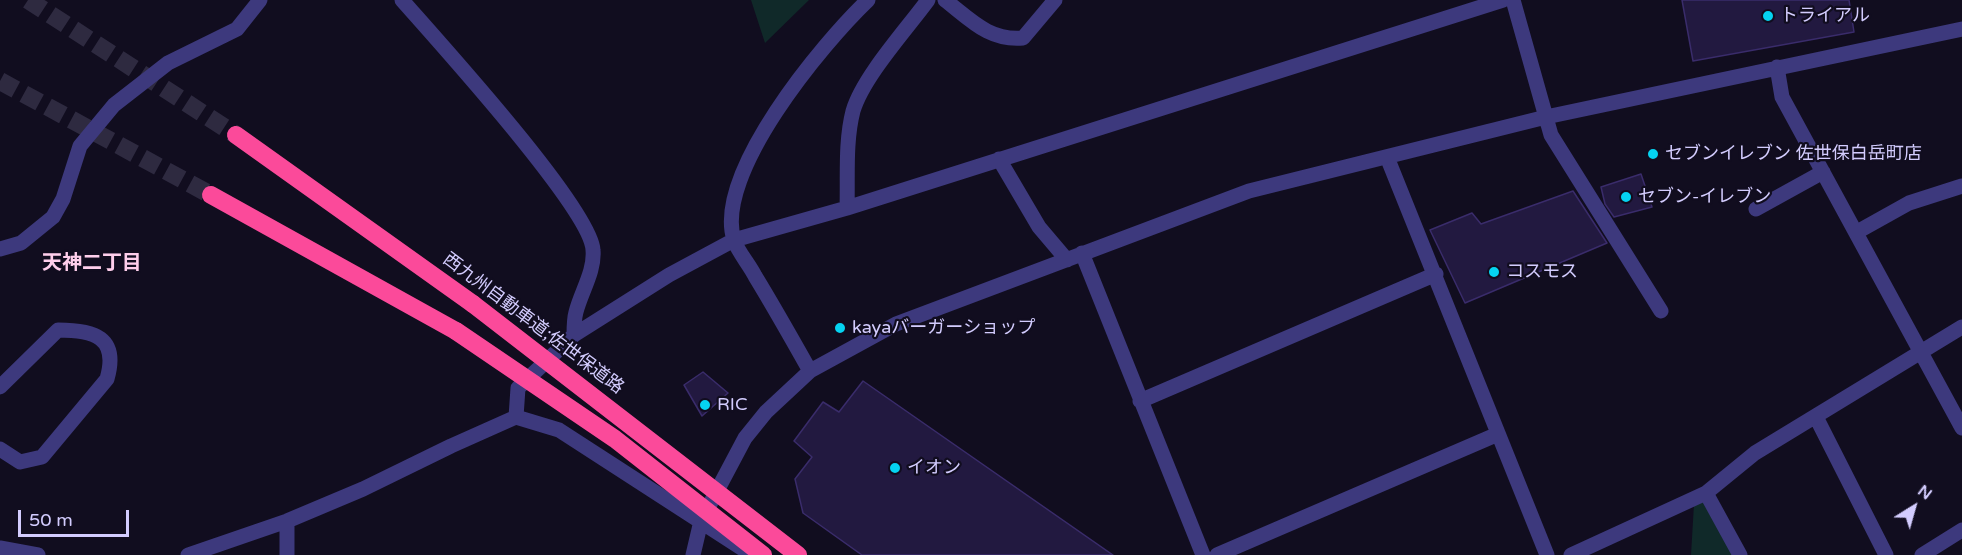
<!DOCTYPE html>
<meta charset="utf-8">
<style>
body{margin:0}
#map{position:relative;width:1962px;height:555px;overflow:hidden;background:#110d1f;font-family:"Varela Round",sans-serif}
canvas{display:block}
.north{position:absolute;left:1884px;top:477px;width:60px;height:60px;-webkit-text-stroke:4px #110d1f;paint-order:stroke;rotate:37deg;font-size:16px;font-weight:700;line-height:24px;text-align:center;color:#d3ccfe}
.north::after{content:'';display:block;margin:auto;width:21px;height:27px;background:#d3ccfe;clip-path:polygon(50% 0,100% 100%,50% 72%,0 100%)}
.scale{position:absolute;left:18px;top:510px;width:111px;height:27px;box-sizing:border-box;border:3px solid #d3ccfe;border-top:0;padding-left:8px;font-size:18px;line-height:21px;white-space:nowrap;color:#d3ccfe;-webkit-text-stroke:4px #110d1f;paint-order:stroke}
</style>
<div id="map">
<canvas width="1962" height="555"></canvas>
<div class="north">N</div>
<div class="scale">50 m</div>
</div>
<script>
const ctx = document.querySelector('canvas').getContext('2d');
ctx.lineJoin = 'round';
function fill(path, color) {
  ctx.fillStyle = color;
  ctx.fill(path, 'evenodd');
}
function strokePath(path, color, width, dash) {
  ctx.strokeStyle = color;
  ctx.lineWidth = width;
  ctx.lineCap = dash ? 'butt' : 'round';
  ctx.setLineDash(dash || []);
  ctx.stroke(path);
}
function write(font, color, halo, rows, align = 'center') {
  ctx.font = font + ' "Varela Round","Noto Sans JP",sans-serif';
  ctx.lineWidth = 4.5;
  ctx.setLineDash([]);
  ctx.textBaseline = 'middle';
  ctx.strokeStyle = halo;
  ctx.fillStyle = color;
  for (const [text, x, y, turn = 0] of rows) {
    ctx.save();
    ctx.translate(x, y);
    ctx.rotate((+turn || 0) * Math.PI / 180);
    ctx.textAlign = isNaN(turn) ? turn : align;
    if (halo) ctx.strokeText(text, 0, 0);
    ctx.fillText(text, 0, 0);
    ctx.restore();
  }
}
fill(new Path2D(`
 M751,0h58l-44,43z
 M1703,502l30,53h-42l3,-51z`), '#102929');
const building = new Path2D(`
 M1682,0h167l5,32 -161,29z
 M1641,174l11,33 -38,10 -9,-13 -4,-17z
 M1573,191l34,52 -142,60 -35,-73 42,-17 9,11z
 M703,372l25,21 -26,23 -18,-31z
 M863,381l250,174h-251l-59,-42 -8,-34 17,-22 -18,-16 29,-39 16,10z`);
fill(building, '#221940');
strokePath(building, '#3a2c6b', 1.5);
strokePath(new Path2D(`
 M28,0l208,135
 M0,81l211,114`), '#2e2a40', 18, [18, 9]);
strokePath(new Path2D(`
 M402,0c35,40 189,209 191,250 2,21 -12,42 -17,62 -2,7 -2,15 -2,23
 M945,0c26,20 44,41 78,38l32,-38
 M1513,0l38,135 110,176
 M1777,67l5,30 180,331
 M1387,157l160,398
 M999,159l40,68 28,33
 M847,208c1,-31 -2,-66 6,-97 10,-34 53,-81 75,-111
 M1756,209l67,-37
 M1857,232l52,-29 53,-17
 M0,249l21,-6 32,-26 10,-18 17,-53 34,-41 54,-42 69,-34 23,-29
 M1082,253l121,302
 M810,371c-18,-32 -36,-64 -55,-95 -6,-12 -17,-24 -21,-36 -21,-66 89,-197 134,-240
 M0,387l58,-57c36,0 61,7 49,49l-65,78 -22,5 -20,-13
 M1140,401l296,-127
 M516,417l2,-29 56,-53 95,-60 65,-35 113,-32 656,-208
 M1816,417l70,138
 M1706,493l34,62
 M287,521v34
 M0,548l38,7
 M188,555l99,-34 76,-32 88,-43 65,-29 43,13 187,121
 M693,555l8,-34 44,-83 21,-26 44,-41 86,-47 353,-133 297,-74 416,-88
 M1217,555l281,-121
 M1571,555l135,-62 49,-40 207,-126
 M1922,555l40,-25`), '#3d397d', 15);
strokePath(new Path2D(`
 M236,135l237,169
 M211,195l245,136`), '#fb4a9a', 18);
strokePath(new Path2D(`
 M473,304l325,251
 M456,331l159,108 148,116`), '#fb4a9a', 18);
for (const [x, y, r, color] of [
 [1768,16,6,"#05d3f1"],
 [1653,154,6,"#05d3f1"],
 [1626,197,6,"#05d3f1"],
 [1494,272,6,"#05d3f1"],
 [840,328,6,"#05d3f1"],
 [705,405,6,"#05d3f1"],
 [895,468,6,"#05d3f1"]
]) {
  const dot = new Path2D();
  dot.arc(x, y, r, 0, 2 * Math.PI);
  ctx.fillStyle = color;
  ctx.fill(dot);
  strokePath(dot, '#110d1f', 2);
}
write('18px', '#d3ccfe', '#110d1f', [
 ["トライアル",1780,16],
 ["セブンイレブン 佐世保白岳町店",1665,154],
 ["セブン-イレブン",1638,197],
 ["コスモス",1506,272],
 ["kayaバーガーショップ",852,328],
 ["RIC",717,405],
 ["イオン",907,468]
], 'left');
write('18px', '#d3ccfe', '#110d1f', [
 ["西九州自動車道;佐世保道路",533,324,37]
]);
write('bold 20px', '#feceeb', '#110d1f', [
 ["天神二丁目",92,264]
]);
</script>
